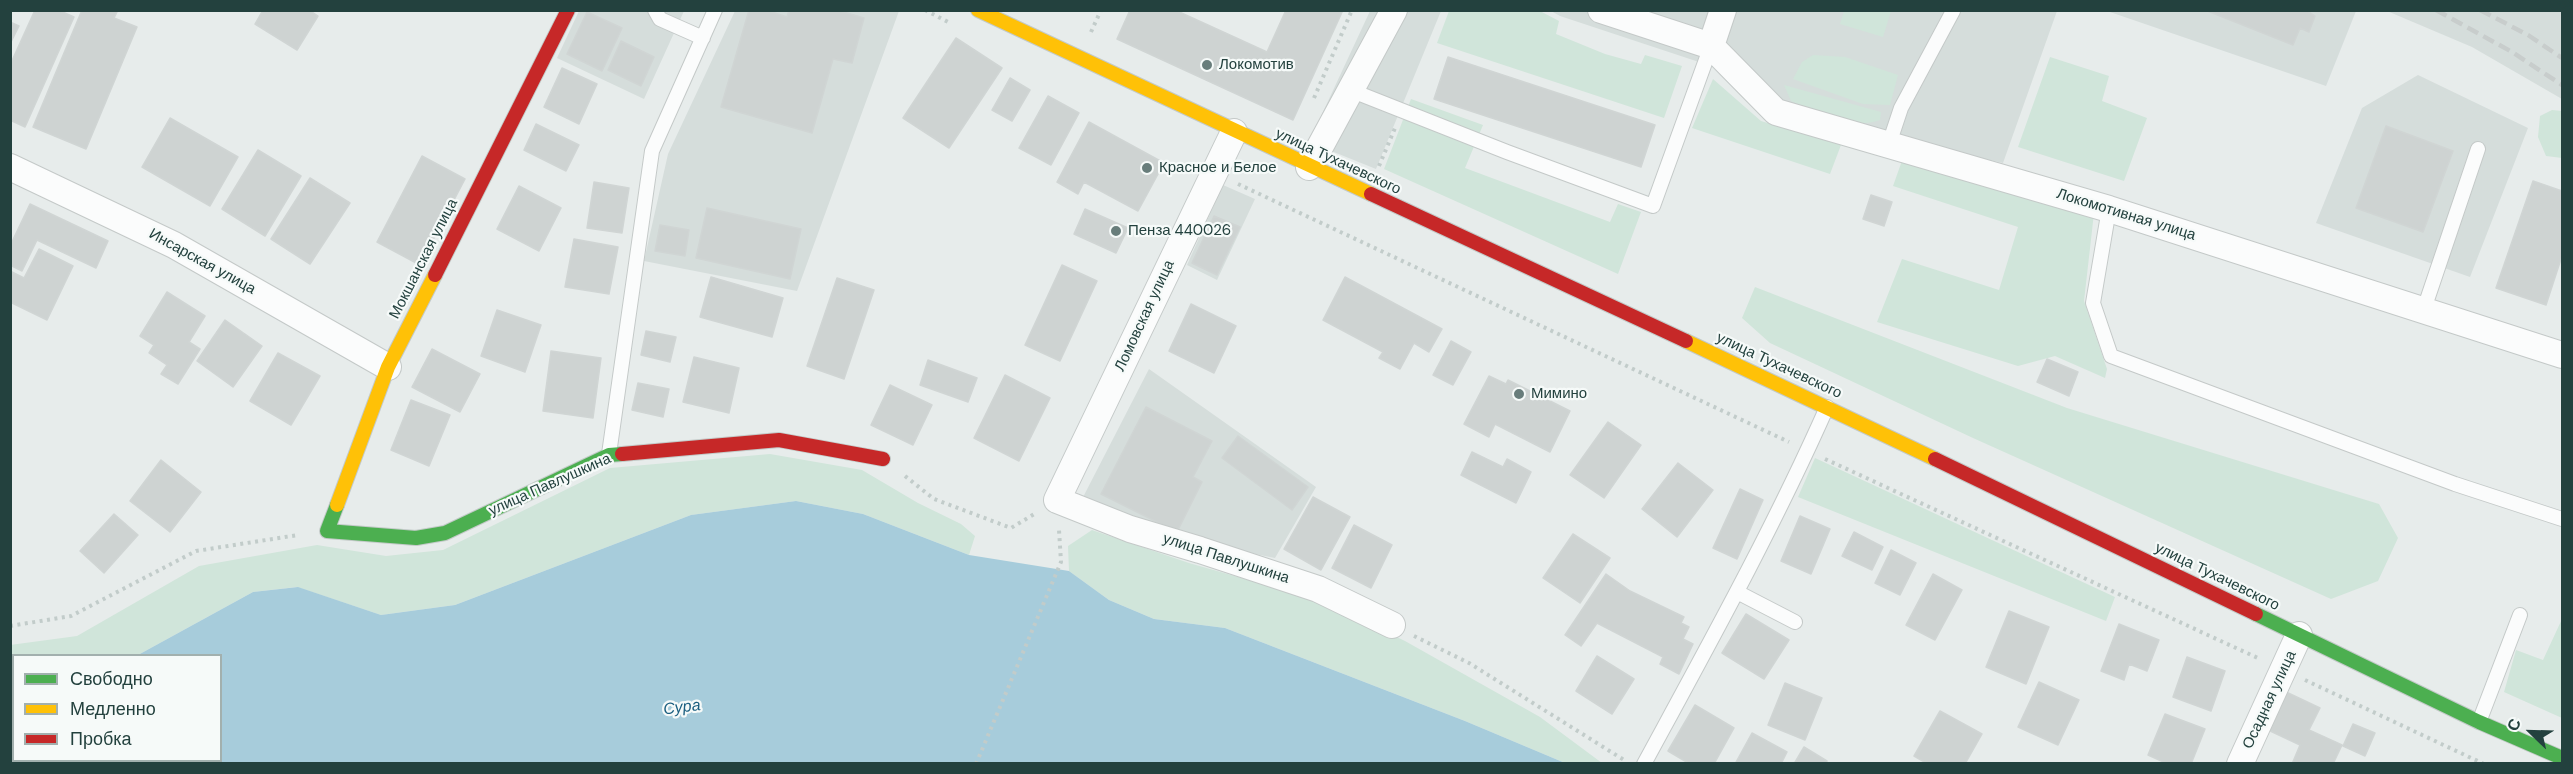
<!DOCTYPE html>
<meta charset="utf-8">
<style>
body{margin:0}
#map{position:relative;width:2573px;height:774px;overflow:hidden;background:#e7eceb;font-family:"DM Sans",sans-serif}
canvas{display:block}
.frame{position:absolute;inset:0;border:12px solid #23413e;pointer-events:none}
.legend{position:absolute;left:12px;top:654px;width:210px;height:108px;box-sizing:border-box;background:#f6faf9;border:2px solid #a2b0ae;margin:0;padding:8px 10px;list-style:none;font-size:18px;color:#23413e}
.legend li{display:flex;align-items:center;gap:12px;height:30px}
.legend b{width:30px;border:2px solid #a2b0ae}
.north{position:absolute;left:2501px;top:702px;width:60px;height:60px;-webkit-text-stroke:4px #f6faf9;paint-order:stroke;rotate:293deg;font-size:16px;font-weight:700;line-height:24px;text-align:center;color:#23413e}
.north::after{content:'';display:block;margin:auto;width:21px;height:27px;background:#23413e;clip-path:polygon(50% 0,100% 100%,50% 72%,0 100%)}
</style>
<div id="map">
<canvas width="2573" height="774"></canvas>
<div class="frame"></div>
<ul class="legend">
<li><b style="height:8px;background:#4caf50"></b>Свободно</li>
<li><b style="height:8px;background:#ffc107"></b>Медленно</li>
<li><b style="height:8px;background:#c62828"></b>Пробка</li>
</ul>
<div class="north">С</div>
</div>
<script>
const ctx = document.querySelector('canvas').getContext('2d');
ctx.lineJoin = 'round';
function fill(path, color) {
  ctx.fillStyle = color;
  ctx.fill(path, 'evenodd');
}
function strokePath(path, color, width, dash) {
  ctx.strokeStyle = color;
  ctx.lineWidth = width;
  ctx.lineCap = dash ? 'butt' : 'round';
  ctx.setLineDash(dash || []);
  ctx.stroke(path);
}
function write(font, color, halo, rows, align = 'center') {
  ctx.font = font + ' "DM Sans",sans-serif';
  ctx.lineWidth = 4.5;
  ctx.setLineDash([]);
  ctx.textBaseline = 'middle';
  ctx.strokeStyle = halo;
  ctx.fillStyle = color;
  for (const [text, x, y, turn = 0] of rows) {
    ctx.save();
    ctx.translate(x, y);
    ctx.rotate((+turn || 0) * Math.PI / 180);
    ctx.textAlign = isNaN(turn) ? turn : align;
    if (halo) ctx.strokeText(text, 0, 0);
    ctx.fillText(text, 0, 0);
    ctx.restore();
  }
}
fill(new Path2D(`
 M579,11h105l-40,88 -87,-41z
 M735,11h164l-102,280 -153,-30 24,-107z
 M1370,11h71l-65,158 -67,-27z
 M1551,11h506l-54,152 -176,-40 -56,-20 -60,-37 -151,-50z
 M2107,11h249l-30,75z
 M2387,11h175v88l-90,-52z
 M2418,75l110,53 -58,149 -154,-54 46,-115z
 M1223,185l32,14 -38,81 -30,-15z
 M1149,369l167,118 -41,71 -100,-20 -95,-35z`), '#d5dddb');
fill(new Path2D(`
 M1449,11h91l19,10 -3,13 49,20 36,10 4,-9 37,11 -18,52 -227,-75z
 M1844,11h47l-8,26 -43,-13z
 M1813,55l32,2 53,18 -8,30 -27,-1 -70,-25 9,-17z
 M2050,57l59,19 -7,25 45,17 -23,63 -106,-34z
 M1713,79l48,42 80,24 -11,29 -138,-46z
 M1784,85l97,27 -1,8c-30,11 -62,-8 -89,-19z
 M1411,99l72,26 -18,43 145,54 8,-18 23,8 -23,62 -234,-105z
 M2552,110l10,1v47l-16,-2 -8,-19 2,-21z
 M1904,155l190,58 -10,88 23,68 -2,9 -50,-22 -37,10 -141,-44 25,-63 97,31 19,-63 -125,-41z
 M1755,287l312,121 312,96 19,34 -20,43 -47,18 -358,-161 -203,-95 -28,-25z
 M770,454l92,16 56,33 43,21 14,12 -6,19 -106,-41 -67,-13 -105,14 -236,90 -74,10 -84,-28 -44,5 -115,63 -124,1 -1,44h-2l-1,-55 67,-9 122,-70 118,-21 69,11 57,-6 167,-82z
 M1815,458l300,139 -9,24 -308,-124z
 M1092,530l97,33 130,37 86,41 135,76 62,46h-37l-100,-42 -240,-93 -71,-9 -45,-19 -40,-29 -1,-25z
 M2562,619v99l-58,-26 12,-42 27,10z`), '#d0e5da');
fill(new Path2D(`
 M796,501l67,13 106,41 100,16 40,29 45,19 71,9 240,93 100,42h-1554l-1,-63h3l1,60h206v-104l-82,-1 115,-63 45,-5 83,28 74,-10 236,-90z`), '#a7ccdb');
const building = new Path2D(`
 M35,10h23l16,7 -49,110 -15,-7v-55z
 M82,10h36l-4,8 23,9 -51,122 -53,-22z
 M263,10h46l9,6 -21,34 -42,-26z
 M749,10h17l21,7 2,-7h48l27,8 -12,45 -19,-4 -21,74 -91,-26z
 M1130,10h45l92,42 19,-42h57l-50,110 -176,-81z
 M2205,10h101l9,6 -6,16 -9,-4 -7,17z
 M587,12l35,16 -20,43 -35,-17z
 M10,22l9,4 -9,18z
 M956,38l46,30 -53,80 -46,-30z
 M621,41l33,16 -13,29 -33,-16z
 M1448,57l207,68 -14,42 -207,-68z
 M562,68l35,16 -18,40 -35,-17z
 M1010,78l20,12 -18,31 -20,-11z
 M1048,96l31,17 -28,52 -32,-17z
 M170,118l68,39 -28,49 -68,-39z
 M1089,122l75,41 -26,48 -54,-29 -6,12 -21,-12z
 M536,124l43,21 -13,26 -42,-21z
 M2386,126l67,25 -30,81 -67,-24z
 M258,150l43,26 -36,60 -43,-27z
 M422,156l43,23 -45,86 -43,-23z
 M310,178l40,25 -40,61 -39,-25z
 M2533,181l29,10v65l-16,49 -50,-17z
 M594,182l35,6 -7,45 -35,-5z
 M519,186l42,22 -22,43 -42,-22z
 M1871,195l21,7 -8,24 -21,-7z
 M30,204l78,37 -12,27 -59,-28 -15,31 -12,-6v-19z
 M707,208l94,21 -11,50 -94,-21z
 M1085,209l43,19 -12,25 -42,-19z
 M1214,216l26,11 -23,48 -25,-12z
 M660,225l29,5 -4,26 -30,-5z
 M574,239l44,8 -9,47 -44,-7z
 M39,249l34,17 -26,54 -37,-18v-31l14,7z
 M1062,265l35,16 -37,80 -35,-16z
 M711,277l72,21 -11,39 -72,-20z
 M1345,277l97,52 -13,23 -15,-9 -14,26 -21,-11 4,-6 -60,-32z
 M837,278l37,12 -30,89 -37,-13z
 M167,292l38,24 -16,26 11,7 -22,35 -17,-10 6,-9 -18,-12 5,-8 -14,-9z
 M1191,304l45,22 -22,47 -45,-22z
 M497,310l44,15 -16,47 -44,-16z
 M225,320l37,26 -29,41 -36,-26z
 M646,331l30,6 -6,25 -29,-7z
 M1451,341l20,11 -18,33 -20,-10z
 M432,349l48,25 -20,38 -48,-25z
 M551,351l50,7 -8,60 -50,-7z
 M278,353l42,23 -29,49 -41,-24z
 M694,357l45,11 -10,45 -46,-11z
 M2047,359l31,13 -9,24 -32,-14z
 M928,360l49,18 -9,24 -48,-17z
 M1005,375l45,23 -31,63 -45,-23z
 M1489,376l17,8 2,-4 62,31 -20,41 -55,-28 -6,13 -25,-13z
 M638,383l31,6 -6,28 -31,-7z
 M890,385l42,20 -19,40 -42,-20z
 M411,400l39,15 -21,51 -38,-16z
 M1146,407l66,34 -19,36 9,5 -25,50 -76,-38z
 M1608,422l33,23 -37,53 -34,-23z
 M1238,436l70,51 -16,23 -70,-52z
 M1472,452l31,15 4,-8 24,13 -15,31 -55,-28z
 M161,460l40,32 -31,40 -40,-31z
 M1678,463l35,27 -36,47 -35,-28z
 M1740,489l23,11 -26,59 -24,-11z
 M1313,497l37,20 -29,53 -37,-21z
 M114,514l24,21 -34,38 -24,-22z
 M1800,516l30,13 -19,45 -30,-13z
 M1354,525l38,20 -21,43 -39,-20z
 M1854,532l29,15 -11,23 -30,-14z
 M1573,534l37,24 -30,45 -37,-25z
 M1891,550l25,13 -16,32 -25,-12z
 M1606,574l24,17 54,26 -3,6 8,4 -6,12 10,5 -14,30 -19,-10 3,-7 -66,-34 -16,23 -16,-11z
 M1933,574l29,16 -27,50 -29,-15z
 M2009,611l40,16 -23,57 -40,-17z
 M1746,614l43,26 -25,39 -42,-26z
 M2119,624l40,16 -12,31 -18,-7 -5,16 -23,-9z
 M1597,656l37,23 -22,35 -36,-23z
 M2187,657l38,14 -14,40 -38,-14z
 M2039,682l40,18 -21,45 -40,-18z
 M1785,683l37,15 -17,42 -37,-15z
 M2284,691l36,17 -11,22 33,15 -9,19h-41l8,-19 -34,-16z
 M1695,705l39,23 -20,36h-24l-22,-13z
 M1940,711l42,23 -17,30h-37l-14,-8z
 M2165,714l40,15 -14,35h-23l-20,-9z
 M2353,724l22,9 -10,23 -22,-10z
 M1752,733l35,19 -6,12h-46z
 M1804,747l23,14 -1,3h-32z`);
fill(building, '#ced3d2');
strokePath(building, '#d0d5d4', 1.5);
const lane = new Path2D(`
 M655,10l5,9 43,19
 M1350,90l157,62 146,54 58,-160
 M1889,144l12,-36 52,-97
 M2109,209l-16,94 18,53 344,128 107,35
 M2424,309l54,-160
 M609,454l43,-303 63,-141
 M1737,592l58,30
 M2479,722l41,-107
 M1644,764c64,-118 129,-235 183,-357`);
const street = new Path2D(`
 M1601,10l110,36 65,66 333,97 453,146
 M1711,46l12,-36
 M1234,132l-177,368 73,29 70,21 118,39 74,36
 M10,167l164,78 214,122
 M1309,167l85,-157
 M2240,764l59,-129`);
const fast = new Path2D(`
 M337,505l-10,26 89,7 29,-5 164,-78 13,-1
 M2256,614l223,108 83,36`);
const slow = new Path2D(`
 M978,10l393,184
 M1686,341l249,118
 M337,505l51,-138 47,-92`);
const jam = new Path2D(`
 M1371,194l315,147
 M435,275l133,-265
 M622,454l157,-14 104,19
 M1935,459l321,155`);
strokePath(lane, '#c4c9c8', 16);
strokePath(street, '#c4c9c8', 28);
strokePath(fast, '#c3cac8', 16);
strokePath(slow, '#c3cac8', 16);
strokePath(jam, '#c3cac8', 16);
strokePath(new Path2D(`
 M925,10l25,13
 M1091,32l10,-22
 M1314,98l38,-88
 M1379,166l16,-38
 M1238,184l551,258
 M1825,459l435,200
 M905,476l29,23 77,29 25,-15
 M10,626l61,-10 125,-65 102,-16
 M1414,636l55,27 155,97
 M2305,680l179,84
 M976,764l85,-202 -2,-32`), '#c2ccca', 4, [3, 4.5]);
strokePath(lane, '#fbfcfc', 14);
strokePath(street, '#fbfcfc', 26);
strokePath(fast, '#4caf50', 14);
strokePath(slow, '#ffc107', 14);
strokePath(jam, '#c62828', 14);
strokePath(new Path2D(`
 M2436,10l76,42 50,33
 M2480,10l48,25 34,23`), '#c8cdcc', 4.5, [12, 6]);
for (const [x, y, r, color] of [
 [1207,65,6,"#687d7b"],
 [1147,168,6,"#687d7b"],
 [1116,231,6,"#687d7b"],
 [1519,394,6,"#687d7b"]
]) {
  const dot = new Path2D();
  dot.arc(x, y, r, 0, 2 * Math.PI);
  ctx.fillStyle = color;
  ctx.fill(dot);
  strokePath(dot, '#f6faf9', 2);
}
write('15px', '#23413e', '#f6faf9', [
 ["Локомотив",1219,65],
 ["Красное и Белое",1159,168],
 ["Пенза 440026",1128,231],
 ["Мимино",1531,394]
], 'left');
write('15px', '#23413e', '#f6faf9', [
 ["улица Тухачевского",1338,162,25],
 ["Локомотивная улица",2126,215,17],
 ["Мокшанская улица",424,259,-63],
 ["Инсарская улица",202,262,29],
 ["Ломовская улица",1145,316,-65],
 ["улица Тухачевского",1779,366,25],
 ["улица Павлушкина",550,485,-24],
 ["улица Павлушкина",1226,559,18],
 ["улица Тухачевского",2217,577,26],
 ["Осадная улица",2270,700,-65]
]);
write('italic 16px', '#1b5f80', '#f6faf9', [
 ["Сура",682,708,-7]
]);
</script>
